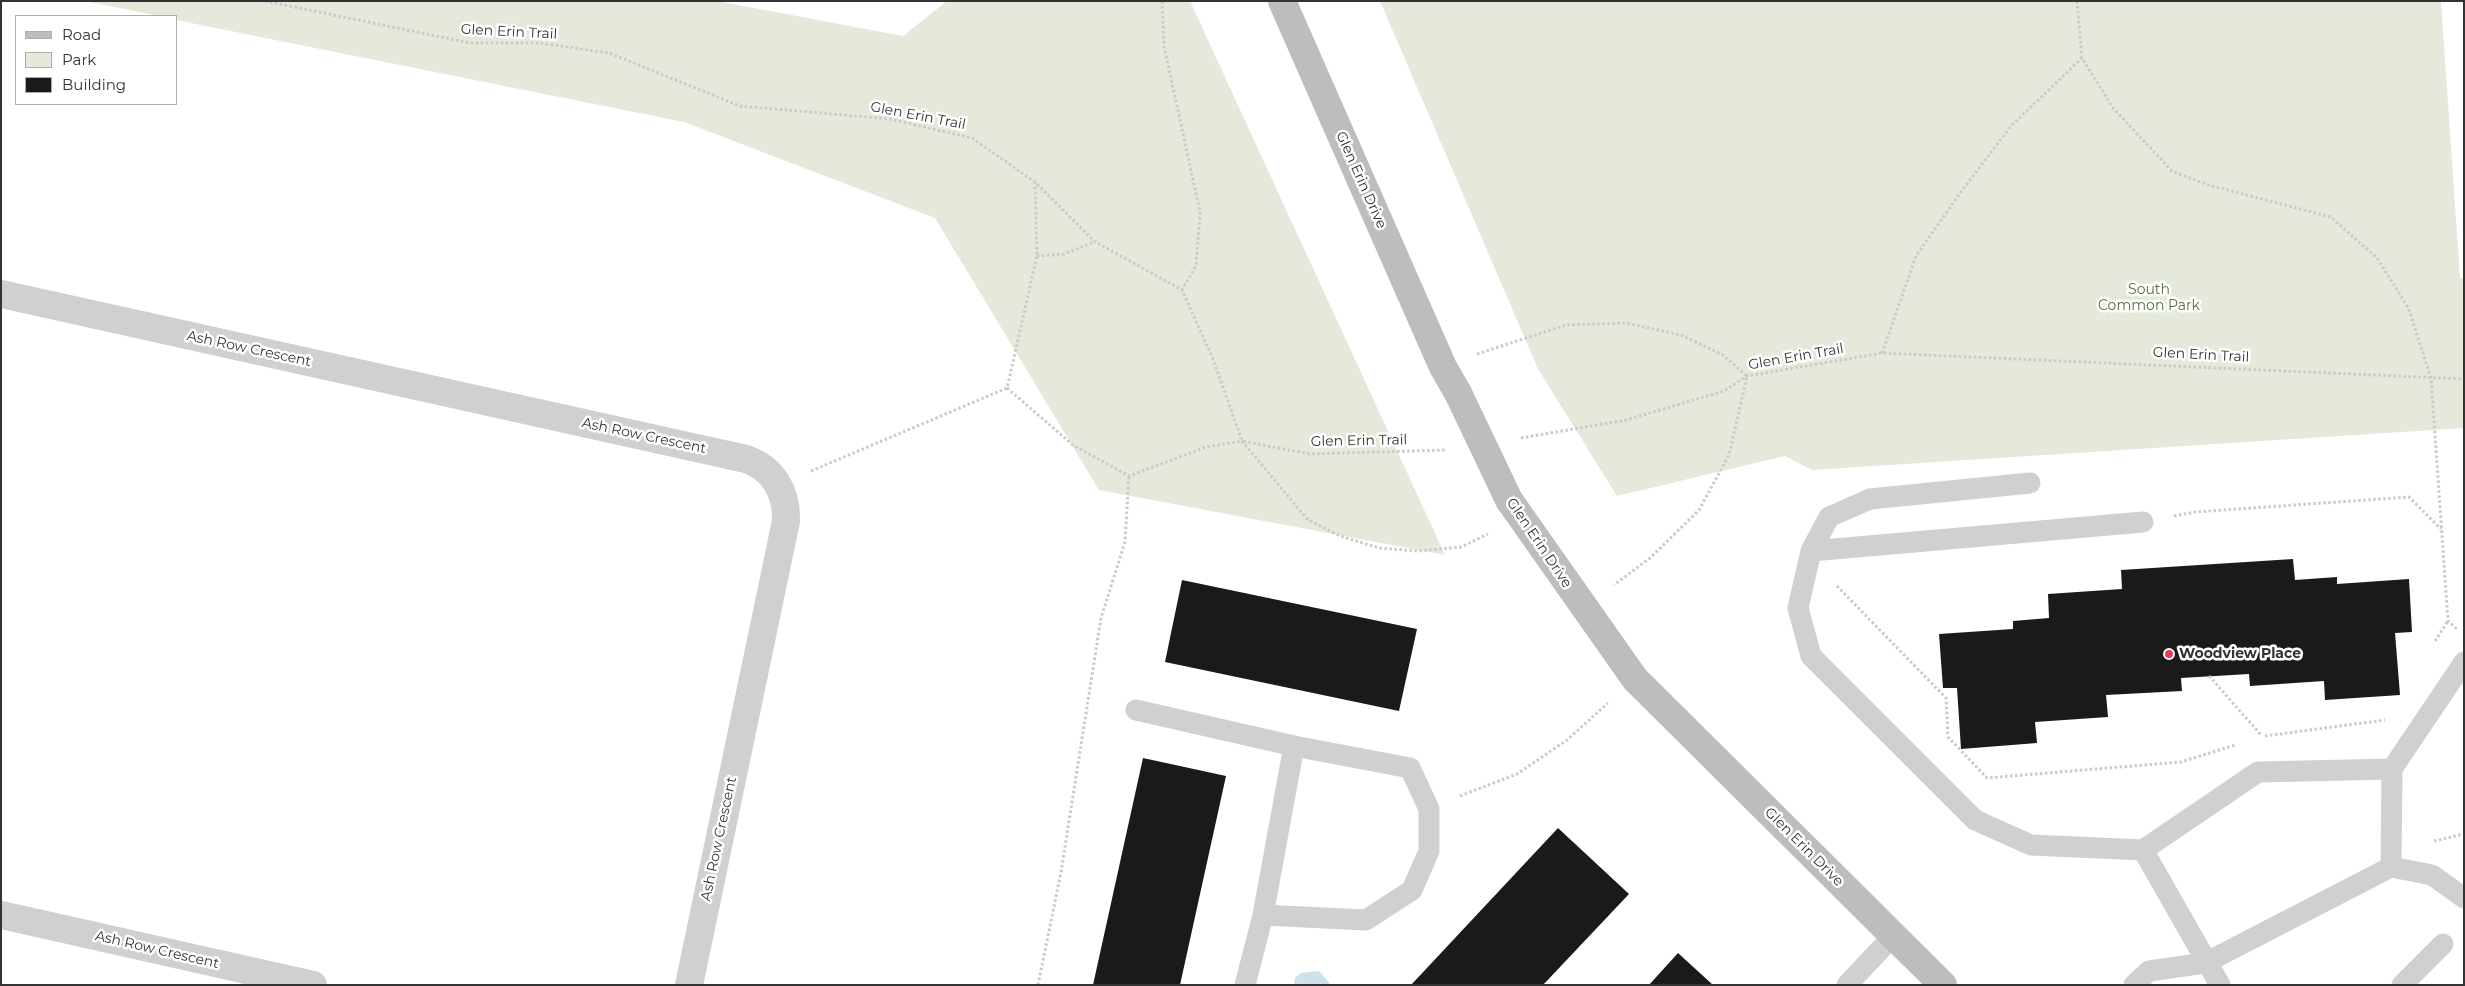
<!DOCTYPE html>
<style>
body{margin:0}
#map{position:relative;width:2465px;height:986px;overflow:hidden;background:#fff;font-family:Montserrat,sans-serif}
canvas{display:block}
.frame{position:absolute;inset:0;border:2px solid #333;pointer-events:none}
.legend{position:absolute;left:15px;top:15px;width:162px;height:90px;box-sizing:border-box;background:#fff;border:1px solid #adadad;margin:0;padding:6px 9px;list-style:none;font-size:15px;color:#333}
.legend li{display:flex;align-items:center;gap:10px;height:25px}
.legend b{width:25px;border:1px solid #adadad}
</style>
<div id="map">
<canvas width="2465" height="986"></canvas>
<div class="frame"></div>
<ul class="legend">
<li><b style="height:6px;background:#bdbdbd"></b>Road</li>
<li><b style="height:14px;background:#e4e9dc"></b>Park</li>
<li><b style="height:14px;background:#1a1a1a"></b>Building</li>
</ul>
</div>
<script>
const ctx = document.querySelector('canvas').getContext('2d');
ctx.lineJoin = 'round';
function fill(path, color) {
  ctx.fillStyle = color;
  ctx.fill(path, 'evenodd');
}
function strokePath(path, color, width, dash) {
  ctx.strokeStyle = color;
  ctx.lineWidth = width;
  ctx.lineCap = dash ? 'butt' : 'round';
  ctx.setLineDash(dash || []);
  ctx.stroke(path);
}
function write(font, color, halo, rows, align = 'center') {
  ctx.font = font + ' Montserrat,sans-serif';
  ctx.lineWidth = 5;
  ctx.setLineDash([]);
  ctx.textBaseline = 'middle';
  ctx.strokeStyle = halo;
  ctx.fillStyle = color;
  for (const [text, x, y, turn = 0] of rows) {
    ctx.save();
    ctx.translate(x, y);
    ctx.rotate((+turn || 0) * Math.PI / 180);
    ctx.textAlign = isNaN(turn) ? turn : align;
    if (halo) ctx.strokeText(text, 0, 0);
    ctx.fillText(text, 0, 0);
    ctx.restore();
  }
}
fill(new Path2D(`
 M85,1h632l186,35 44,-35h243l255,554 -346,-65 -164,-272 -251,-96 -508,-102v-4h-17z
 M1380,1h1061l19,277h4v150l-652,42 -27,-14 -168,40 -79,-127z`), '#e4e9dc');
fill(new Path2D(`
 M1319,971l12,14h-37l1,-7 6,-5z`), '#cde2ea');
fill(new Path2D(`
 M2293,559l2,21 42,-3v7l72,-5 3,53 -17,1 5,62 -75,5 -1,-19 -74,5 -1,-12 -68,4 1,13 -76,4 2,22 -73,5 2,21 -76,6 -4,-61h-14l-4,-54 74,-5v-8l36,-3 -1,-24 74,-5 -1,-19z
 M1182,580l235,49 -18,82 -234,-49z
 M1143,758l83,18 -46,209h-87z
 M1558,828l71,66 -86,91h-132z
 M1678,953l35,32h-64z`), '#1a1a1a');
strokePath(new Path2D(`
 M265,1l206,42h68l70,10 131,53 150,13 82,19 63,44 59,59 88,49 31,69 29,82 68,13 135,-4
 M1162,1l2,45 36,166 -4,54 -14,24
 M2077,1l5,57 31,50 59,63 36,14 123,32 46,41 31,49 23,71 17,243 9,8
 M1037,256l27,-2 30,-12
 M1882,353l34,-97 47,-67 49,-64 70,-67
 M1477,354l89,-29 60,-2 55,12 42,20 24,21 -18,79 -30,55 -49,48 -36,27
 M1007,388l66,57 56,31 77,-29 36,-6 66,79 32,16 39,12 39,3 43,-4 27,-13
 M1521,438l105,-18 98,-29 23,-15 135,-23 582,26
 M811,471l196,-83 30,-132 -2,-73
 M2174,516l21,-4 214,-15 32,32
 M1837,586l109,112 2,39 39,41 194,-16 54,-17
 M2435,641l13,-20
 M2209,676l53,60
 M2265,736l120,-16
 M1460,796l57,-22 50,-34 41,-37
 M2434,841l30,-7
 M1038,985l23,-113 40,-254 24,-76 4,-66`), '#cacaca', 3, [2.5, 2.5]);
strokePath(new Path2D(`
 M2030,483l-160,16 -41,18 -18,34 -13,57 13,48 164,164 56,25 112,5 115,-78 134,-3
 M1811,551l332,-29
 M1136,710l158,36 116,22 19,41v42l-17,39 -46,30 -103,-5 -18,70
 M2143,850l77,135
 M2391,867l1,-98 72,-107
 M1263,915l31,-169
 M1847,985l46,-49
 M2134,985l15,-14 56,-8 186,-96 41,8 32,23
 M2402,985l41,-41`), '#d0d0d0', 21);
strokePath(new Path2D(`
 M1,294l745,165c27,9 41,33 40,62l-97,464
 M1,915l312,70`), '#d0d0d0', 28);
strokePath(new Path2D(`
 M1282,1l161,366 15,26
 M1509,500l126,179 308,306`), '#bdbdbd', 28);
strokePath(new Path2D(`
 M1458,393l51,107`), '#bdbdbd', 28);
for (const [x, y, r, color] of [
 [2169,654,5,"#de405a"]
]) {
  const dot = new Path2D();
  dot.arc(x, y, r, 0, 2 * Math.PI);
  ctx.fillStyle = color;
  ctx.fill(dot);
  strokePath(dot, '#fff', 2);
}
write('14px', '#333', '#fff', [
 ["Glen Erin Trail",509,32,3],
 ["Glen Erin Trail",918,116,11],
 ["Glen Erin Drive",1361,180,66],
 ["Ash Row Crescent",249,349,12],
 ["Glen Erin Trail",2201,355,3],
 ["Glen Erin Trail",1796,357,-10],
 ["Ash Row Crescent",644,436,12],
 ["Glen Erin Trail",1359,441,-1],
 ["Glen Erin Drive",1539,543,56],
 ["Ash Row Crescent",719,839,-78],
 ["Glen Erin Drive",1804,847,45],
 ["Ash Row Crescent",157,950,13]
]);
write('14px', '#596d41', '#fff', [
 ["South",2149,290],
 ["Common Park",2149,306]
]);
write('bold 14px', '#333', '#fff', [
 ["Woodview Place",2179,654]
], 'left');
</script>
